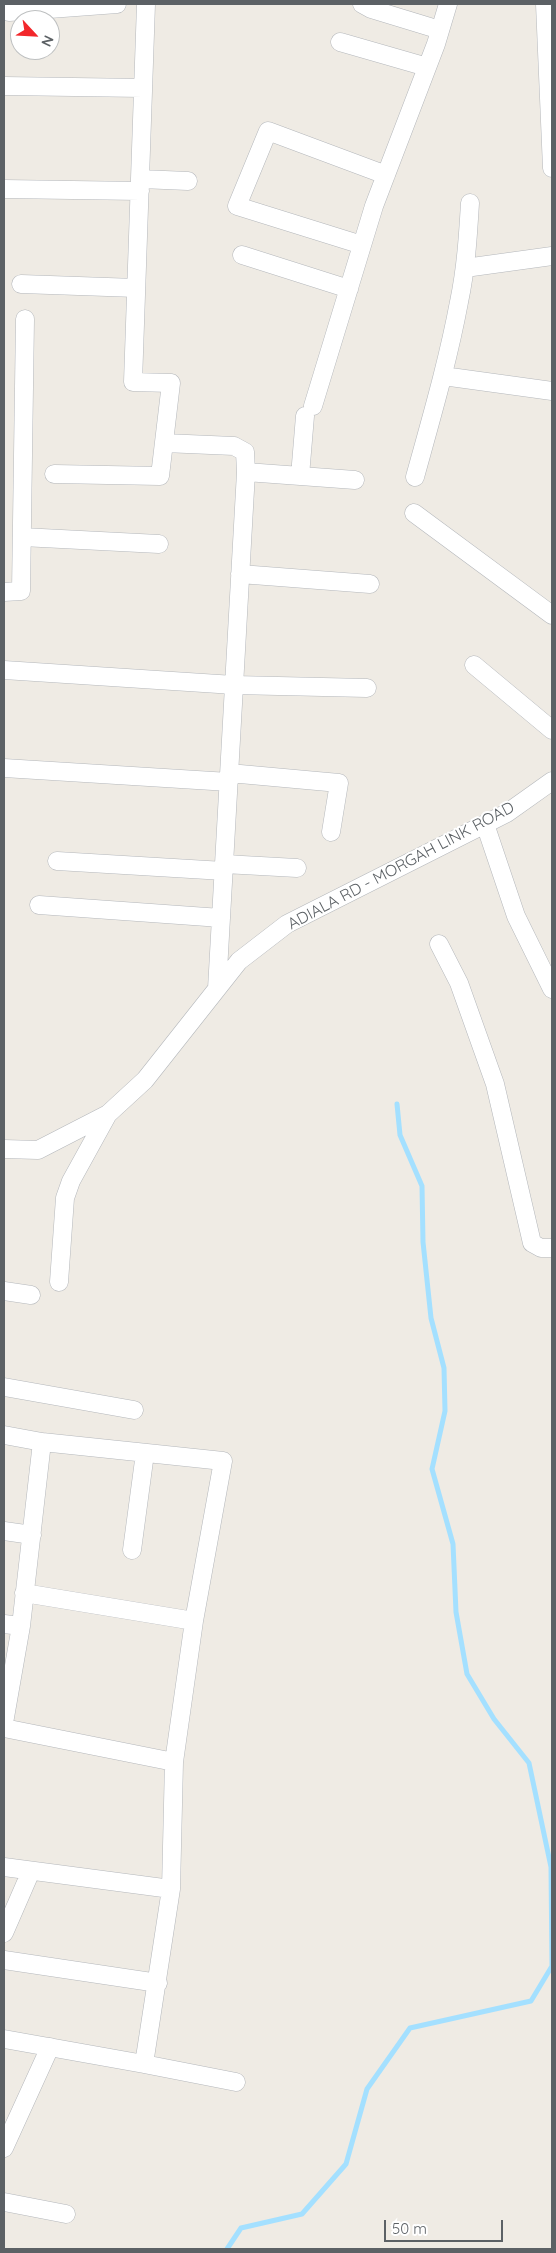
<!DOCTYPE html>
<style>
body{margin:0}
#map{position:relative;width:556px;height:2253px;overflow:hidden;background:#efebe4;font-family:Quicksand,sans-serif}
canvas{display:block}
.frame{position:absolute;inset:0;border:5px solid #5c6165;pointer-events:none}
.north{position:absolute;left:10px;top:10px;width:50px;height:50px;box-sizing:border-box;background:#fff;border:1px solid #bec0c1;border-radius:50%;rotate:115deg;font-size:14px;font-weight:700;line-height:20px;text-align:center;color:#5c6165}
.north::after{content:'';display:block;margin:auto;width:18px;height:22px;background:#f2272b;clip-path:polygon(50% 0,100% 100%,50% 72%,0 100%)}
.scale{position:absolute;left:384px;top:2220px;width:119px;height:22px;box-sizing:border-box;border:2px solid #5c6165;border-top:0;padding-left:6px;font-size:15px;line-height:18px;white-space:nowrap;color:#5c6165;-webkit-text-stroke:4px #fff;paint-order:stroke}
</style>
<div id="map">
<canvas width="556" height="2253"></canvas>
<div class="frame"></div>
<div class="north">N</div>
<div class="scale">50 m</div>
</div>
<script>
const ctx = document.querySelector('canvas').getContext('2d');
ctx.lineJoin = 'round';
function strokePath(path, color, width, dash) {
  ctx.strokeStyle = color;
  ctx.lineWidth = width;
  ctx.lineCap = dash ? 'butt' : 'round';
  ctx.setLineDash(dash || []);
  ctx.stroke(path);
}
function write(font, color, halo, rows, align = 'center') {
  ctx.font = font + ' Quicksand,sans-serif';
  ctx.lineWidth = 4;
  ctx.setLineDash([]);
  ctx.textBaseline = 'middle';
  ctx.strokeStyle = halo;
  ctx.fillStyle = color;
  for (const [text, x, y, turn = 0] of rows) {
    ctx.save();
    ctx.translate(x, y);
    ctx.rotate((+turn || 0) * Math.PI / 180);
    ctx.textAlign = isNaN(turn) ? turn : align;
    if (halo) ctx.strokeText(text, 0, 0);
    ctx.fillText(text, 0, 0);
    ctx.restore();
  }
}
strokePath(new Path2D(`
 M227,2249l14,-21 61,-14 44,-50 21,-75 43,-61 121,-27 21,-35 -1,-99 -22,-104 -35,-44 -27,-45 -11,-62 -3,-68 -21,-75 13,-58 -1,-43 -13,-50 -8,-76 -1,-56 -22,-51 -3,-31`), '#a4e0ff', 5);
const street = new Path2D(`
 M362,4l9,5 69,21
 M545,4l7,164
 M9,12l108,-8
 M340,42l87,25
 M4,86l139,2
 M141,179l47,2
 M4,189l136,2
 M362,245l-125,-39 31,-75 118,44
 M242,255l107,34
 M465,268l87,-12
 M21,284l115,4
 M443,376l109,15
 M313,406l61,-200 62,-162 12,-40
 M164,443l70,3 11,6 1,20 -29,517
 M246,472l109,8
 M54,474l106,2 11,-93 -38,-1 13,-378
 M300,476l5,-60
 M415,477c16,-58 33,-116 44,-175 7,-33 9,-66 11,-99
 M414,513l138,102
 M22,537l137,7
 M240,574l130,10
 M4,592l17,-1 4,-272
 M474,665l78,65
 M4,670l230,15 133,3
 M4,768l225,14
 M229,773l110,10 -8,49
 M485,824l31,92 36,73
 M57,861l167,10
 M224,864l73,4
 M39,905l182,13
 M439,944l20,39 36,101 37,159 9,5h11
 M4,1149l34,1 70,-36 37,-34 94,-119 48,-37 220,-111 45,-32
 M59,1282l6,-84 6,-17 37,-67
 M4,1291l27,4
 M4,1387l130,23
 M4,1435l38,7 181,19 -29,160 -20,141 -3,127
 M4,1531l28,4
 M132,1550l13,-97
 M24,1593l170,28
 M4,1624l17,2
 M4,1723l17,-97 21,-184
 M4,1728l170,34
 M4,1867l167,22 -27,175 -140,-25
 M4,1933l27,-62
 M4,1960l154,23
 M144,2064l92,18
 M4,2148l46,-101
 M4,2202l62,12`);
strokePath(street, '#b4b7bb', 19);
strokePath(street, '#fff', 18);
write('16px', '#5c6165', '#fff', [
 ["ADIALA RD - MORGAH LINK ROAD",401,866,-28]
]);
</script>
